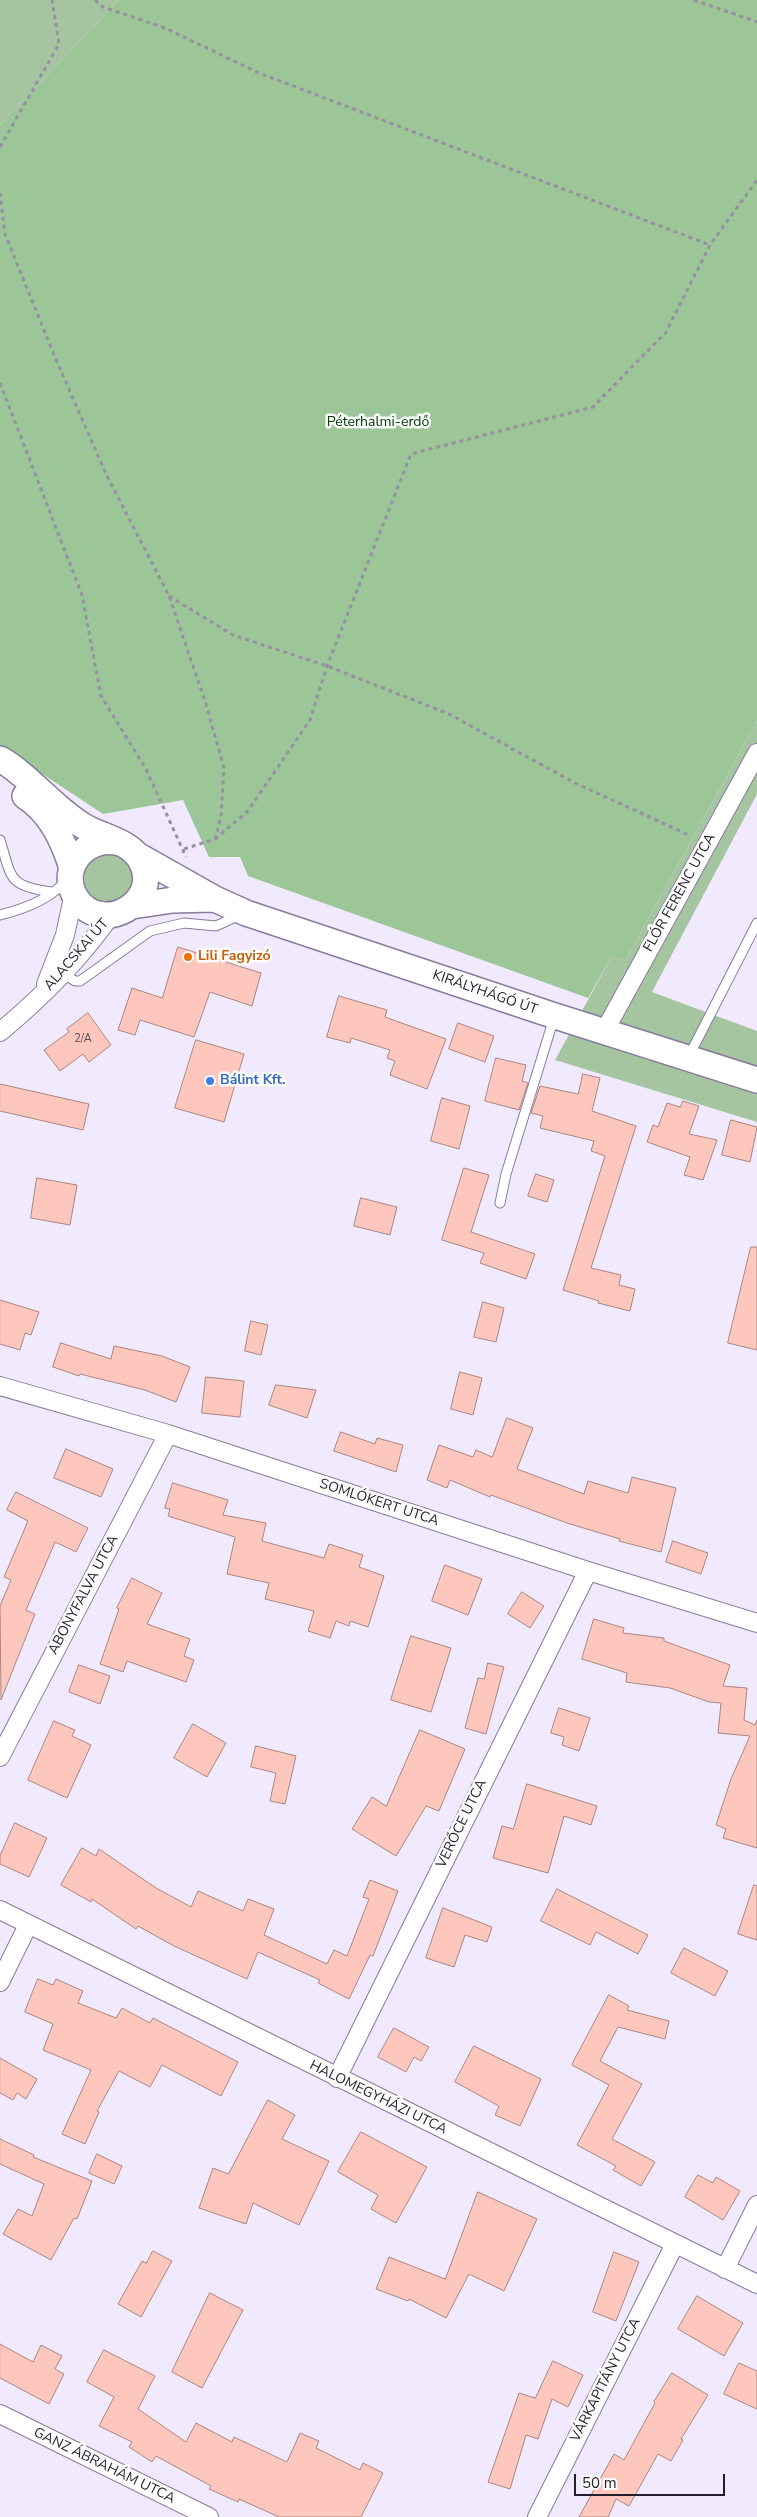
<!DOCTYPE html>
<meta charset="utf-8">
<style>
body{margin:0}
#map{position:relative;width:757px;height:2517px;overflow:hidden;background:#f1eaff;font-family:"Nunito Sans",sans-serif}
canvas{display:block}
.scale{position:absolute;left:574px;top:2474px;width:151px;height:22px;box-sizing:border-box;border:2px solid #231f2b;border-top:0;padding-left:6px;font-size:15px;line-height:18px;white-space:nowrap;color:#231f2b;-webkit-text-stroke:4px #fcfcfc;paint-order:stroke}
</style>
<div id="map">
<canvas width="757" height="2517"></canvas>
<div class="scale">50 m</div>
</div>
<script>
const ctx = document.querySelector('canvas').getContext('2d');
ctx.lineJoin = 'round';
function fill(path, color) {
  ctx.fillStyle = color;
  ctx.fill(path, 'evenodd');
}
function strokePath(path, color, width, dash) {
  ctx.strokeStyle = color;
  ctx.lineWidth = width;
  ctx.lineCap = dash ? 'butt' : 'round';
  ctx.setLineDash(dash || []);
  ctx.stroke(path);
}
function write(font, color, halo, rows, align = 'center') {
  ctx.font = font + ' "Nunito Sans",sans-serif';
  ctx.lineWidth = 5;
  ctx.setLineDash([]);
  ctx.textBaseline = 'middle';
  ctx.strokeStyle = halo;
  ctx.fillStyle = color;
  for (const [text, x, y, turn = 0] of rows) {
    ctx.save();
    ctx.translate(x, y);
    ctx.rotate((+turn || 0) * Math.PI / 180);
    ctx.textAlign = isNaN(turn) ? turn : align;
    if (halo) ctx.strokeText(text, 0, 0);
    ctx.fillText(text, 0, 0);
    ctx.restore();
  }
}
fill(new Path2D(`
 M0,0h119l-119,125z
 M757,721v73l-105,198 105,39v91l-202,-62 57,-104 13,5z
 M83 878a25 25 0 1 1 50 0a25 25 0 1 1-50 0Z`), '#a5c5a1');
fill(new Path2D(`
 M119,0h638v721l-132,240 -13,-5 -24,42 -340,-122 -8,-19h-31l-26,-57 -80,14 -103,-68v-621z`), '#9cc697');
const building = new Path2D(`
 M178,947l83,26 -9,33 -42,-14 -16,45 -54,-17 -5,15 -17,-5 14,-42 30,10z
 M339,996l48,14 -2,7 61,22 -19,50 -37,-14 5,-14 -8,-3 3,-8 -39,-12 -1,5 -23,-6z
 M88,1013l23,32 -22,17 -6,-8 -23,17 -16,-21 25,-18 -2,-3z
 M458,1023l36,13 -9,26 -36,-13z
 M196,1040l48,14 -20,68 -49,-14z
 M496,1058l30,7 -4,16 6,2 -9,27 -34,-9z
 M583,1074l17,4 -8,33 44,15 -45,142 30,7 -2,10 16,4 -5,22 -32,-8 1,-2 -36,-11 42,-134 -14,-5 3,-10 -54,-13 3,-12 -12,-3 9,-27 38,8z
 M0,1084l89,20 -6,26 -83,-19z
 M442,1098l28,8 -11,43 -28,-8z
 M683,1101l16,5 -10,28 28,6 -14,40 -19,-5 6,-18 -43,-15 6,-17 5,2 9,-24 13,4z
 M731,1120l26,7 -7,35 -28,-7z
 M464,1168l25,7 -18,57 64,22 -9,25 -46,-16 4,-10 -42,-13z
 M536,1174l18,6 -7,22 -19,-6z
 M37,1178l40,7 -7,40 -39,-7z
 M361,1198l36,9 -7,28 -36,-9z
 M751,1247h6v103l-29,-7z
 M0,1300l39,12 -8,23 -6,-2 -5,17 -20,-6z
 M483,1302l21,6 -8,34 -22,-5z
 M251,1321l17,4 -7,30 -16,-4z
 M61,1343l50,16 3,-13 48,10 28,11 -14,35 -31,-12 -65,-16 -1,2 -26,-9z
 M460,1372l22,6 -9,37 -22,-6z
 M206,1377l38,4 -4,36 -38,-4z
 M276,1385l40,5 -9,28 -38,-13z
 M507,1418l26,10 -16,41 67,25 4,-13 40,12 4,-16 44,11 -15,64 -42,-11 1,-2 -53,-16 -76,-28 -1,2 -40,-17 -3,8 -20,-8 12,-35 34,12 3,-7 16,7z
 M341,1432l34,12 2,-6 26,7 -7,27 -62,-21z
 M66,1449l47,20 -12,28 -47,-19z
 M173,1483l55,17 -5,15 43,8 -4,18 62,17 5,-14 34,11 -4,12 25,9 -16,51 -18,-6 -1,5 -13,-5 -6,17 -22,-7 6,-20 -49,-12 4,-16 -42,-9 8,-37 -67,-21 2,-7 -5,-1z
 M16,1492l72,36 -12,24 -21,-10 -29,68 9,4 -34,86 -1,-94 11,-26 -7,-3 24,-56 -21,-11z
 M673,1541l35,12 -7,21 -35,-12z
 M445,1565l37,14 -14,36 -36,-14z
 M132,1578l30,15 -15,31 43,15 -6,17 10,4 -8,22 -59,-21 -4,11 -23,-8 19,-55 -2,-1z
 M522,1592l22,14 -14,22 -22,-14z
 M594,1619l30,9 -1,5 41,5v3l66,24 -7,21 24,2 -3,32 11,5 2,-5v128l-34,-10 3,-9 -10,-4 15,-46 19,-43 -32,-3 3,-30 -12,-1 -39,-14 -44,-6 1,-9 -45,-14z
 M411,1636l40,12 -20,64 -40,-12z
 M488,1663l16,4 -18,67 -21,-6 13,-50 6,1z
 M79,1665l31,11 -10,28 -31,-12z
 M559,1708l31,10 -11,33 -17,-6 2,-8 -13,-4z
 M54,1721l21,9 -3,6 19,9 -24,53 -39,-18z
 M193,1724l33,19 -19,34 -33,-19z
 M420,1730l45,19 -26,62 -13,-5 -30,50 -44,-27 20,-32 14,9z
 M256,1746l40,10 -11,48 -15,-3 6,-28 -25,-6z
 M527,1784l70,22 -6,19 -27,-9 -16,57 -55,-15 9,-32 11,3z
 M15,1823l32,15 -18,39 -29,-13v-8z
 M82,1848l14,8 3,-7 57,39 35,19 7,-16 45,20 5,-12 26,10 -10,26 63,29 7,-14 13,6 22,-57 -6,-2 7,-17 28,11 -25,65 -3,-1 -21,44 -31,-16 2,-3 -62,-28 -11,27 -73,-33 -36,-20 -2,3 -44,-30 -1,3 -30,-17z
 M754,1885l3,1v54l-19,-6z
 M557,1889l91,46 -10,19 -42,-22 -6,13 -49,-24z
 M443,1908l49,19 -5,15 -22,-7 -11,32 -28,-9z
 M684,1948l44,23 -13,25 -44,-23z
 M38,1979l15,6 3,-6 27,12 -5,12 38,15 6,-10 28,15 3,-5 85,44 -17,34 -59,-31 -12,22 -31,-16 -22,40 2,1 -14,32 -23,-10 29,-64 -48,-20 10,-26 -28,-12z
 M609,1995l20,11 -2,4 42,11 -4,18 -47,-12 -18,34 42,23 -30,55 43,23 -14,24 -28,-16 3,-4 -39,-21 32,-60 -37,-20z
 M394,2028l35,19 -8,14 -7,-4 -8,15 -28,-15z
 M474,2046l67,33 -21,47 -25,-11 4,-9 -44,-24z
 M0,2058l37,21 -11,20 -9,-6 -4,7 -13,-7z
 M268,2100l27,15 -13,24 47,22 -30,64 -46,-22 -7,21 -47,-16 14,-40 15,6z
 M361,2132l66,35 -31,56 -25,-14 7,-14 -40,-23z
 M0,2139l34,16 -1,2 59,24 -15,38 -3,-1 -23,42 -48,-26 15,-25 14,7 12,-32 -44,-20z
 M97,2154l25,12 -8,18 -25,-11z
 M698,2175l15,8 3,-6 24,14 -17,29 -38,-23z
 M478,2192l59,27 -33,72 -35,-17 -23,44 -37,-19 -1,2 -32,-12 13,-32 56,22z
 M153,2251l19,10 -31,56 -23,-13 24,-43 4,2z
 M614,2252l25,10 -23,59 -23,-9z
 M210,2293l33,17 -41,78 -30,-16z
 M697,2296l46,27 -19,33 -46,-27z
 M0,2344l33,18 8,-17 21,11 -7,13 9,5 -15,30 -49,-26z
 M104,2350l51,26 -17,33 48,33 10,-19 36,19 2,-5 53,25 13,-29 19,8 -3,7 44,22 3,-7 20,10 -22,44h-82l-40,-18 -1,3 -29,-13 2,-3 -55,-30 -4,6 -23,-15 3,-5 -33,-16 15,-29 -27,-15z
 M553,2361l30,14 -15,32 -16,-8 -14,40 -12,-4 -16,54 -22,-7 31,-89 16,5z
 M739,2363l18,8v38l-33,-15z
 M672,2373l36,22 -27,44 2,1 -12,21 -13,-7 -29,52 -13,-7 -8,18h-29l35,-63 10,6 31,-57 -1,-1z`);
fill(building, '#fec7bd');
strokePath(building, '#aa857e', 1);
const lane = new Path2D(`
 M0,840c12,38 7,46 52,52
 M0,915c24,-6 52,-16 67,-36
 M62,973l13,8h5l70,-50 34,-8 32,3 24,-11
 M689,1056l68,-133
 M500,1203l6,-29 48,-156`);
const street = new Path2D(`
 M46,984l19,-49 9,-42
 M0,1032c41,-34 80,-73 111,-117
 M604,1032l153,-279
 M0,1386l168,48 420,137 169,52
 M0,1757l168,-323
 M0,1910l757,374
 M0,1982l28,-57
 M337,2078l251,-507
 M725,2269l32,-64
 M0,2414l209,103
 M537,2517l138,-273`);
const secondary = new Path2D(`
 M0,759c30,17 57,53 87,69 17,9 44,14 54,33 22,41 -40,76 -65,37 -19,-31 12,-64 44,-55
 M25,796c26,17 38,44 47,72
 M137,855l78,44 31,14 309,103 202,64
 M132,906l41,-6 39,-1`);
strokePath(lane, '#877c9b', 11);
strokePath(street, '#877c9b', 20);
strokePath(secondary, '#877c9b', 28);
strokePath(new Path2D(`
 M95,0l8,7 62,21 94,45 451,172
 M694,0l63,22
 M0,147l59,-103 -7,-44
 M0,193l5,41 49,121 52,119 63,122 36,105 19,67 -3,49 -6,22 -31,10
 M0,383l82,212 19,101 45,73 40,88
 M169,596l64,39 94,31 122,48 126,69 116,53
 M215,839l32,-27 63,-92 17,-54 84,-212 182,-47 73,-75 44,-87 47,-65`), '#9690a1', 3, [4, 4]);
strokePath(lane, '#fff', 9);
strokePath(street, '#fff', 18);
strokePath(secondary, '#fff', 25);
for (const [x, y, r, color] of [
 [188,957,5,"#e8710a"],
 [210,1081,5,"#3f7fe0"]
]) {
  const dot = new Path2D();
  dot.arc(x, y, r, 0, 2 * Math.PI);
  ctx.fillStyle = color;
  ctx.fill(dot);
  strokePath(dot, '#fcfcfc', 2);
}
write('11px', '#5a4950', null, [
 ["2/A",83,1039]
]);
write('14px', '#024000', '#fcfcfc', [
 ["Péterhalmi-erdő",378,423]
]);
write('14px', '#231f2b', '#fcfcfc', [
 ["FLÓR FERENC UTCA",680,893,-61],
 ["ALACSKAI ÚT",77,955,-49],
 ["KIRÁLYHÁGÓ ÚT",485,993,19],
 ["SOMLÓKERT UTCA",379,1503,18],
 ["ABONYFALVA UTCA",84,1595,-62],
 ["VERŐCE UTCA",462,1824,-64],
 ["HALOMEGYHÁZI UTCA",378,2098,26],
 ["VÁRKAPITÁNY UTCA",606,2380,-63],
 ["GANZ ÁBRAHÁM UTCA",104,2466,26]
]);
write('bold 14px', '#c56008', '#fcfcfc', [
 ["Lili Fagyizó",198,957]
], 'left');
write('bold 14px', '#366cbe', '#fcfcfc', [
 ["Bálint Kft.",220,1081]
], 'left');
</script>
